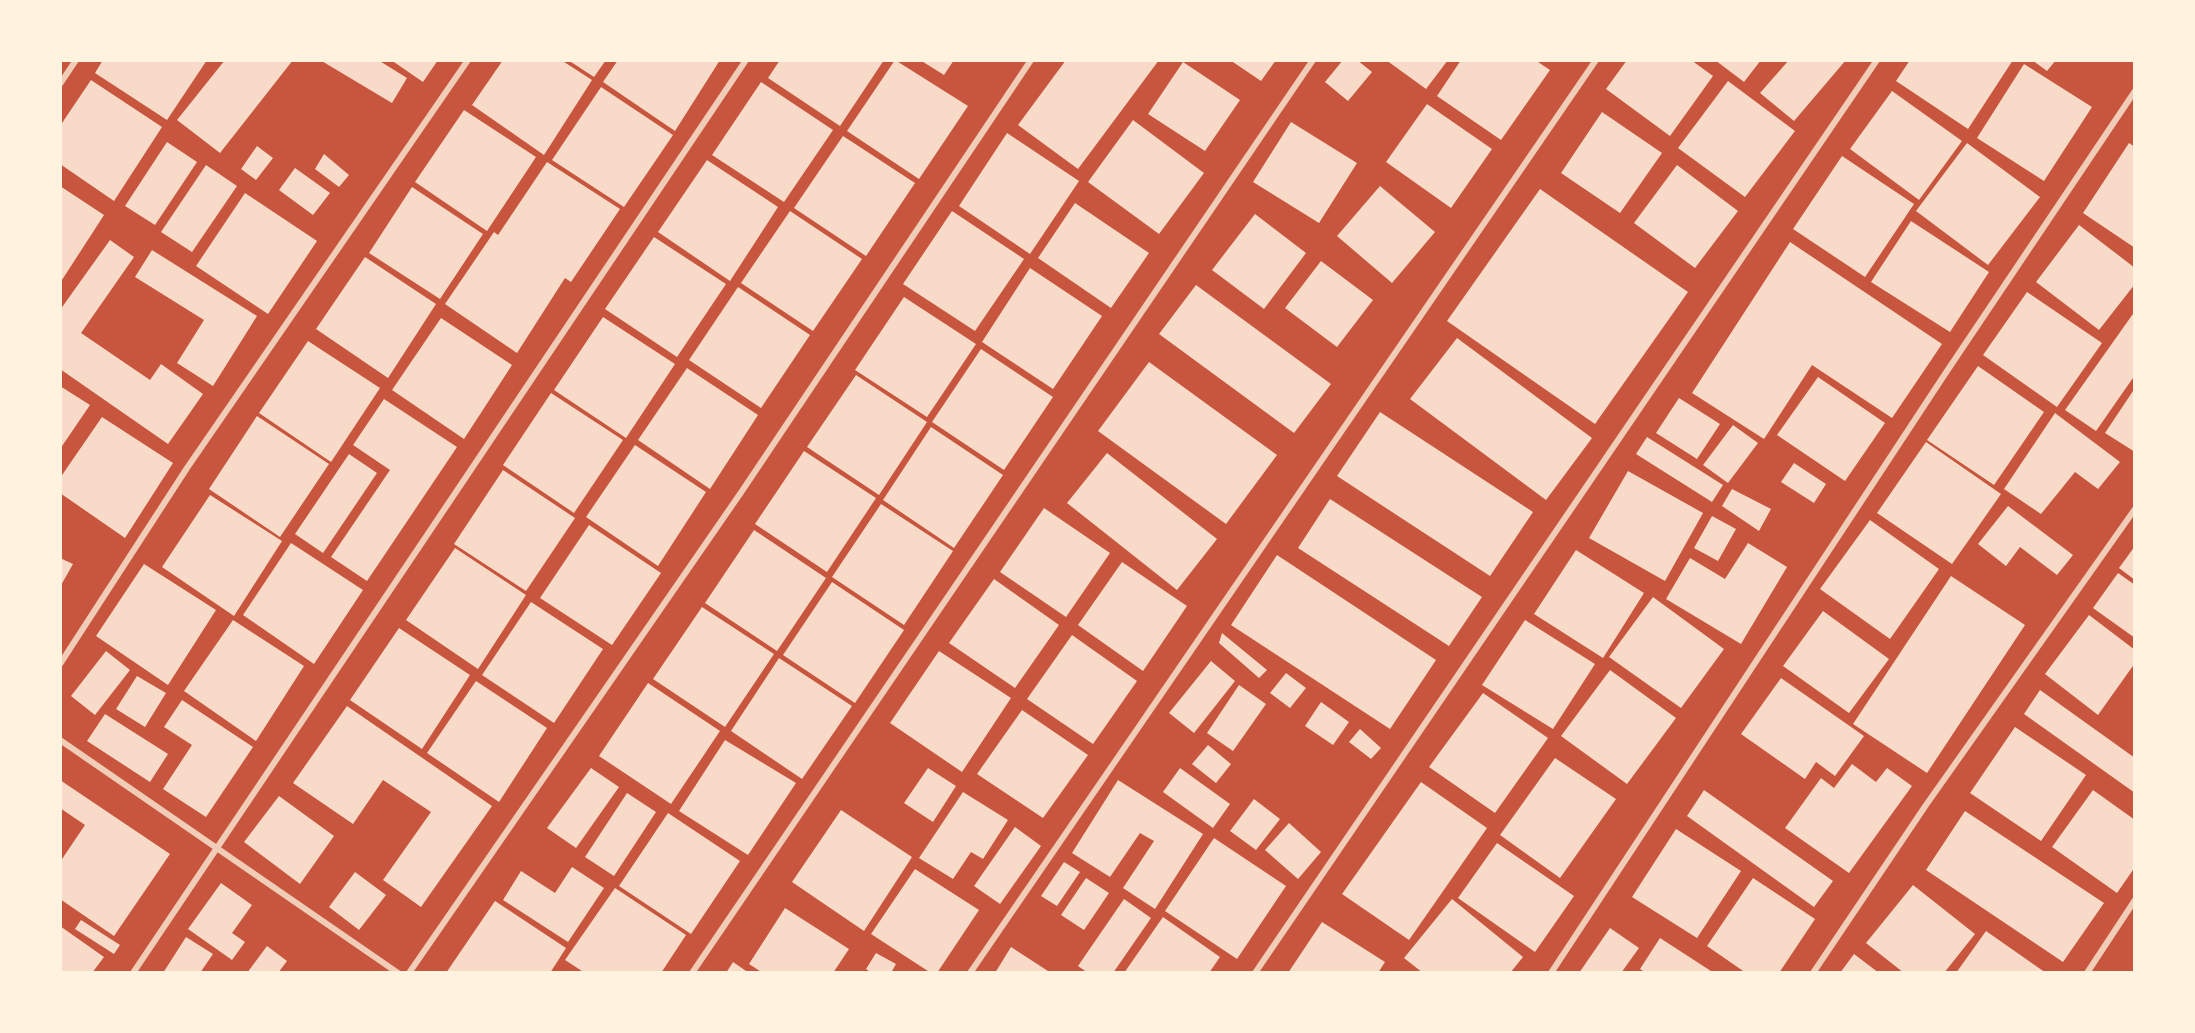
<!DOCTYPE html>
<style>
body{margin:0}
#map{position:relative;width:2195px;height:1033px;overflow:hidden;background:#c8553d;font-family:"Work Sans",sans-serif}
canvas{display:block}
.frame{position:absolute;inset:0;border:62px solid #fff3e0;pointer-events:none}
</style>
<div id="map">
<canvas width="2195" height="1033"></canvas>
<div class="frame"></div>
</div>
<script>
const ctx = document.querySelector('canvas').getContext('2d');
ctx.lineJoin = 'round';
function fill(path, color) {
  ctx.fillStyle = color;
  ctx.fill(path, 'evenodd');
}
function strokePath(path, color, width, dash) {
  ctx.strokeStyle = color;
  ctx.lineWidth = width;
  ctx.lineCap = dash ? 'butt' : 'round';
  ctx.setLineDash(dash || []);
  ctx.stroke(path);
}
fill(new Path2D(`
 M103,60h104l-40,60 -72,-47z
 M225,60h68l-73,93 -43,-33z
 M320,60h58l29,18 -15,25z
 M391,60h47l-15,22z
 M503,60h58l31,20 -48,75 -72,-50z
 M568,60h38l-12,17z
 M618,60h102l-45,71 -72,-49z
 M780,60h104l-44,66 -72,-48z
 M895,60l73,46 -49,73 -72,-48z
 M920,60h34l-10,15z
 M1066,60h93l-81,109 -60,-44z
 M1230,60h46l-15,21z
 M1343,60h14l15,12 -24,29 -23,-19z
 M1386,60h62l-22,29z
 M1461,60h74l15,10 -49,70 -64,-44z
 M1627,60h64l22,16 -43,60 -64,-47z
 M1715,60h46l-17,22z
 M1789,60h57l-52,61 -34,-28z
 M1910,60h103l-45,69 -72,-48z
 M2032,60h24l-9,11z
 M1183,62l57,38 -35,51 -57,-37z
 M2024,64l68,43 -48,74 -67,-43z
 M91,80l71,47 -48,74 -54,-37v-38z
 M1728,81l67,50 -50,66 -67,-49z
 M761,82l72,48 -49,72 -72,-47z
 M601,87l72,48 -49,72 -72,-47z
 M1892,91l70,50 -43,59 -69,-51z
 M1427,104l65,45 -41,59 -65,-46z
 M464,110l72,47 -49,74 -72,-49z
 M1602,112l60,41 -42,60 -59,-40z
 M1133,120l71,53 -45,61 -71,-52z
 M1291,122l66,41 -38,60 -66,-41z
 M1007,133l72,48 -49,73 -71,-48z
 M843,136l72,47 -49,73 -72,-48z
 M167,142l30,20 -42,63 -30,-19z
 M1967,143l73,54 -52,68 -72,-54z
 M2129,143l6,4v101l-52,-35z
 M257,146l16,12 -17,22 -15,-11z
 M324,154l25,21 -10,12 -24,-18z
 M1842,156l72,48 -49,73 -72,-48z
 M707,160l71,47 -48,74 -72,-49z
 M547,162l73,47 -49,73 -6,-4 -48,75 -72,-49 49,-72 4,3z
 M206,165l31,21 -45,66 -31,-20z
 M1677,165l61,46 -43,57 -61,-45z
 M295,168l35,25 -17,22 -34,-25z
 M60,186l44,29 -44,68z
 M1380,186l55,46 -43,51 -55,-47z
 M412,187l71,47 -43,65 -71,-46z
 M1540,189l148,103 -93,132 -148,-103z
 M245,193l72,48 -49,73 -72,-48z
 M1075,203l74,50 -38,55 -73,-50z
 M790,211l72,48 -49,72 -72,-48z
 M952,211l72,48 -49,72 -72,-47z
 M1255,214l51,39 -42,56 -52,-39z
 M1911,221l78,51 -39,60 -79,-50z
 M2079,225l56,43v16l-36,46 -63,-48z
 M654,237l72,47 -49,73 -72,-48z
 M110,240l24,17 -53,76 69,47 11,-16 42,30 -35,50 -108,-75v-59z
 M1790,242l152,102 -50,74 -80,-53 -48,74 -72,-46z
 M152,250l105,66 -44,70 -36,-23 27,-43 -69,-43z
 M365,257l71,47 -48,74 -72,-49z
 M1321,261l52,39 -36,47 -52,-39z
 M1030,268l72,48 -49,73 -71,-47z
 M1196,285l135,99 -37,49 -135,-99z
 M738,287l72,48 -49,73 -72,-48z
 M2027,292l75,51 -45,64 -74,-52z
 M904,297l72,47 -49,73 -72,-47z
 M2135,311v64l-39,56 -31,-21z
 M603,317l72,47 -49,74 -72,-48z
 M441,318l71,47 -48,74 -72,-49z
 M1457,338l135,100 -46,62 -136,-101z
 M308,341l72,47 -49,74 -72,-49z
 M981,349l72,48 -49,73 -72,-48z
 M1149,362l128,93 -51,69 -128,-93z
 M1978,366l66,46 -50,73 -67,-45z
 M687,368l71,47 -48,74 -72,-49z
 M856,375l71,47 -48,73 -72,-48z
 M1818,377l67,46 -40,58 -68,-46z
 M60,386l30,19 -30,44z
 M2135,388v64l-30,-19z
 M551,393l72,47 -49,73 -71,-48z
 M1679,398l41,26 -23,35 -41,-26z
 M384,399l73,48 -90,134 -36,-24 59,-87 -37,-25z
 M1380,412l153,100 -43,64 -153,-100z
 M2055,413l65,49 -22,27 -23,-17 -34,42 -37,-25z
 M257,416l72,48 -49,73 -71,-48z
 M102,417l71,46 -48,75 -65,-45v-15z
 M1733,425l25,18 -30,40 -25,-18z
 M931,427l72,48 -49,73 -71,-48z
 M1647,437l76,48 -11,17 -76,-48z
 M1926,442l75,52 -49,70 -75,-51z
 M635,445l71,47 -48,74 -72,-49z
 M804,451l72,47 -49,74 -72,-48z
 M1107,453l110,86 -40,51 -110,-87z
 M349,454l28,19 -54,80 -28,-19z
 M1794,463l32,21 -12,19 -33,-21z
 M503,470l72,48 -49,73 -72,-47z
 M1628,471l75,42 -38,68 -76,-43z
 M1732,489l39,20 -12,22 -37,-25z
 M210,495l72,46 -48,75 -72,-49z
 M1330,499l152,98 -33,49 -151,-98z
 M881,504l72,47 -49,74 -72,-48z
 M2008,506l65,49 -16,20 -37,-28 -14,19 -28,-22z
 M1044,508l66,45 -44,64 -66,-45z
 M1712,516l24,13 -18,32 -24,-13z
 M1870,520l69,49 -49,70 -70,-50z
 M589,525l72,48 -49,72 -72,-47z
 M754,530l72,48 -49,73 -72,-48z
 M291,543l72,47 -49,74 -71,-49z
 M1748,543l39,24 -46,77 -75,-45 24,-41 35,21z
 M2135,546v34l-16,-12z
 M455,548l71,47 -48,74 -72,-49z
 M1576,550l68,43 -41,65 -69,-44z
 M1277,555l159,105 -46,69 -159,-104z
 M60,558l13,6 -13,23z
 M1122,562l65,44 -44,65 -65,-46z
 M144,564l72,46 -48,75 -72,-49z
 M2118,573l17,12v53l-42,-30z
 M1951,576l74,49 -98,148 -74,-49z
 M994,579l65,46 -44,63 -66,-45z
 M832,582l72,48 -49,73 -72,-48z
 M1653,597l71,52 -43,59 -72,-51z
 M531,602l72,47 -49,74 -72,-48z
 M702,607l72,47 -49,73 -72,-48z
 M1823,611l66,48 -40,54 -66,-47z
 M2089,615l46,35v13l-37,52 -53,-41z
 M233,620l71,46 -48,75 -72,-50z
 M1525,620l70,44 -42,65 -71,-44z
 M399,628l71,47 -48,74 -72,-49z
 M1222,633l45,37 -8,8 -40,-35z
 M1072,635l65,46 -44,63 -66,-45z
 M106,651l24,19 -35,45 -24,-19z
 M939,651l72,47 -49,74 -72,-49z
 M779,658l73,48 -50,73 -71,-48z
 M1211,661l24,20 -41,52 -25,-20z
 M1610,670l66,48 -49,66 -66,-48z
 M1286,673l20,15 -16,20 -20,-15z
 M137,676l29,17 -21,34 -29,-18z
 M1781,678l83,58 -29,40 -19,-14 -11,17 -64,-45z
 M476,681l71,47 -48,74 -72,-49z
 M648,683l72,48 -49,73 -72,-48z
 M1239,685l27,19 -33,47 -26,-18z
 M2040,690l95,68v35l-111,-79z
 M1483,693l65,45 -53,75 -66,-46z
 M182,700l71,47 -47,70 -43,-28 29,-44 -28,-18z
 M1321,702l28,20 -16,23 -28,-19z
 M347,706l145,100 -71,101 -38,-27 48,-68 -48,-32 -30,44 -60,-41z
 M1022,710l66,45 -45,63 -66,-44z
 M105,714l63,40 -18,28 -63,-41z
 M2015,727l71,48 -45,66 -71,-48z
 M1360,729l21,19 -10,11 -22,-17z
 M725,740l71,43 -48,72 -69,-44z
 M1208,745l23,19 -15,19 -24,-19z
 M1555,758l61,41 -56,79 -60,-43z
 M1852,764l24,18 11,-14 25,18 -63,87 -64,-45 36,-50 13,10z
 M591,768l28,19 -43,61 -29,-20z
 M928,768l28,18 -23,36 -29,-19z
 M1180,768l50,36 -17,24 -50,-36z
 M60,780l110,74 -56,82 -54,-37v-37l25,-37 -25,-17z
 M1118,780l85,54 -48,75 -32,-21 31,-47 -14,-8 -30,44 -38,-24z
 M1421,782l66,46 -78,112 -67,-46z
 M1704,790l129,91 -19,26 -127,-91z
 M2093,790l42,30v47l-18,26 -65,-46z
 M963,792l45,28 -25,39 -12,-7 -18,27 -34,-21z
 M627,793l29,19 -42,64 -29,-19z
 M279,796l55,40 -34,48 -56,-42z
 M1254,799l26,20 -24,31 -26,-19z
 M841,810l71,47 -48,74 -72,-49z
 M1965,811l139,92 -41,59 -137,-92z
 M668,813l72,48 -49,73 -72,-48z
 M1289,823l32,29 -23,27 -33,-29z
 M1015,827l26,19 -41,58 -26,-18z
 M1676,829l65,42 -44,67 -65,-41z
 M1214,838l72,48 -49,73 -72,-48z
 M1497,843l77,53 -39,56 -77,-54z
 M1064,862l16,10 -23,34 -16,-10z
 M572,867l32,21 -36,54 -65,-42 18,-29 34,22z
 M915,869l64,41 -42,63h-6l-60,-39z
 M355,872l31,23 -27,35 -30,-23z
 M1086,878l23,15 -25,37 -23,-15z
 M1753,878l62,41 -36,54h-33l-39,-27z
 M221,883l31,22 -20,28 13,9 -13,18 -44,-31z
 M1913,885l62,49 -31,39h-40l-38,-30z
 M615,888l71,47 -25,38h-76l-20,-13z
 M1124,899l27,19 -38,55h-25l-10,-7z
 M1452,899l71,58 -13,16h-87l-19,-15z
 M495,901l71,47 -16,25h-104z
 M785,908l64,41 -16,24h-70l-14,-9z
 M1163,917l57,40 -11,16h-85z
 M81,920l39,25 -6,9 -39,-25z
 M1322,922l63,40 -7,11h-90z
 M60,926l44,31 -12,16h-32z
 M1610,928l29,20 -18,25h-42z
 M1986,931l60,42h-90z
 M186,937l27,17 -13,19h-37z
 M1660,938l54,35h-68l-6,-4z
 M267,946l20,15 -9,12h-31z
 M1011,947l40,26h-56z
 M876,953l20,11 -5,9h-19l-6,-4z
 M1854,954l25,19h-39z
 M733,962l16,11h-23z`), '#f7dbc8');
strokePath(new Path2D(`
 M60,84l16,-24
 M60,664l127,-196 281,-408
 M60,740l338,233
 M133,973l613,-913
 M409,973l333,-482 289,-431
 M692,973l621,-913
 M970,973l626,-913
 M1255,973l622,-913
 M1551,973l394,-599 190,-283
 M1813,973l113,-168 209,-296
 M2087,973l48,-73`), '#f1ccb7', 6);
</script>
